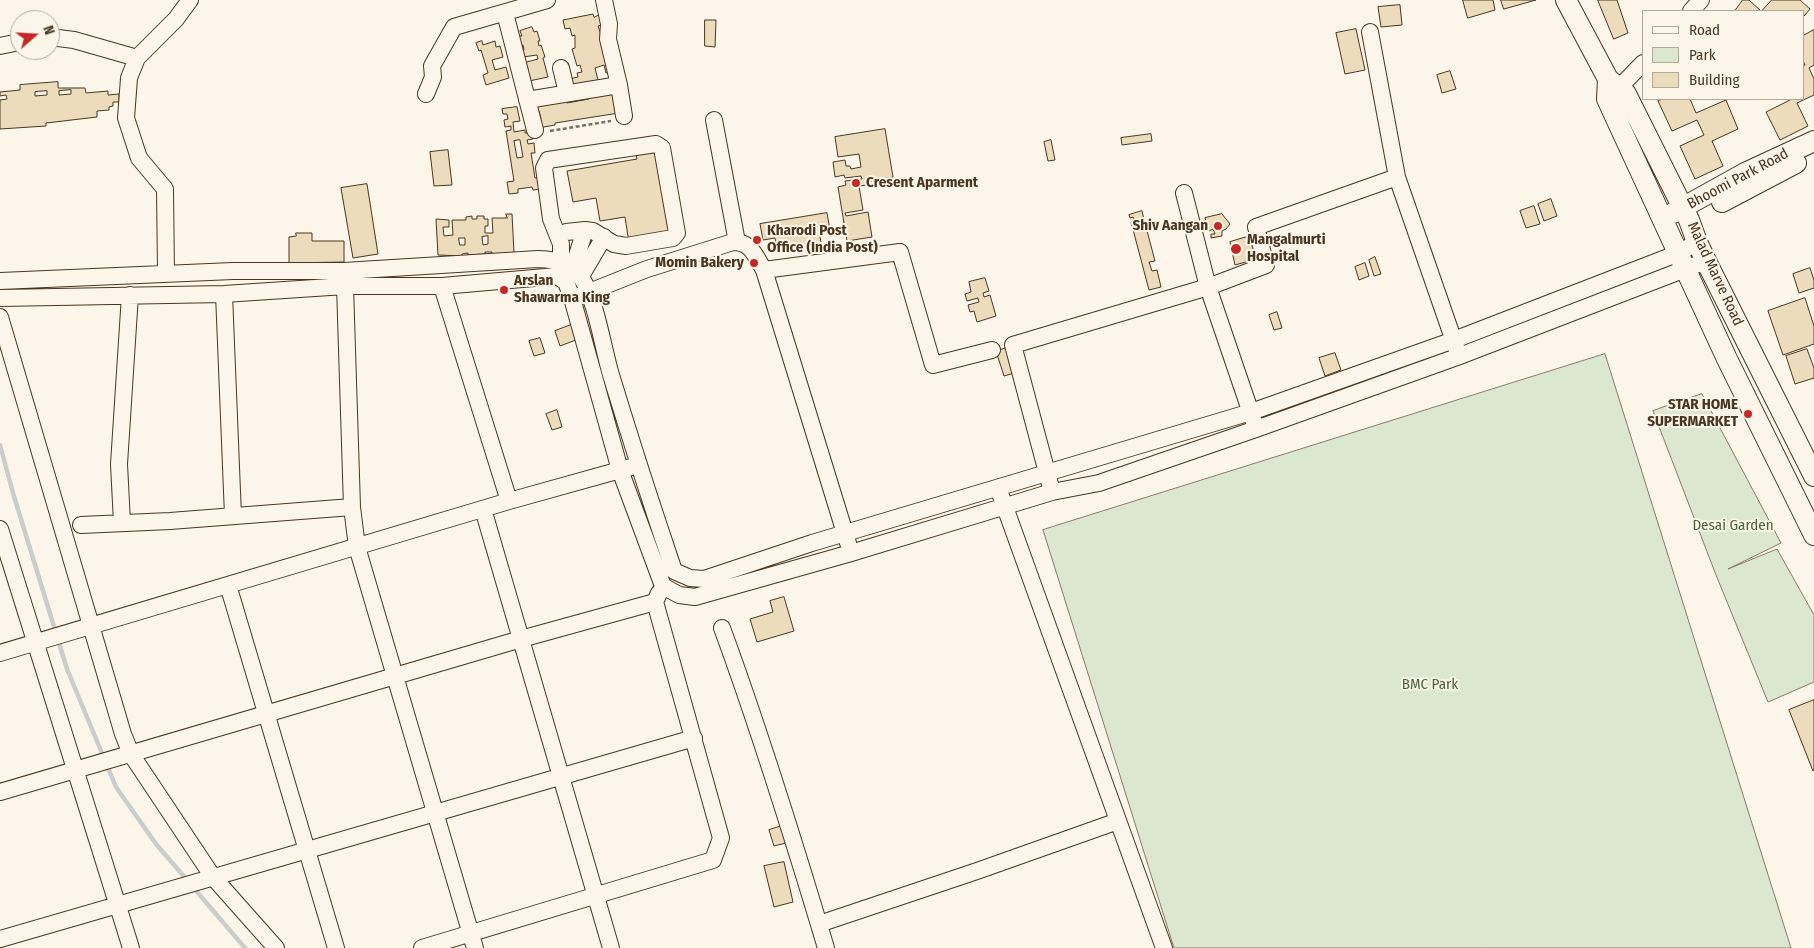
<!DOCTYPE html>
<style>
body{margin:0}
#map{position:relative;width:1814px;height:948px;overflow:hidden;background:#fbf6e9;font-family:"Fira Sans Condensed",sans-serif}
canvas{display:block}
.legend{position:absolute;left:1642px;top:10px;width:162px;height:90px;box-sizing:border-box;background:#fbf6e9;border:1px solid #b4a999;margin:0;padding:6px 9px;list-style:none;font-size:15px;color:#4a3520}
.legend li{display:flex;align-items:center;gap:10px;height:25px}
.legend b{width:25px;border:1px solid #b4a999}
.north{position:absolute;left:10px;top:10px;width:50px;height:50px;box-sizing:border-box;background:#fbf6e9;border:1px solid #b4a999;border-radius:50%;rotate:71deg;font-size:14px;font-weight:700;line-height:20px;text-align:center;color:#4a3520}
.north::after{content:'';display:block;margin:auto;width:18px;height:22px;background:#c62828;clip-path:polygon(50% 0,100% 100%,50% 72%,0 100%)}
</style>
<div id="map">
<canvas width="1814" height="948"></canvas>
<ul class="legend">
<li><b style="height:6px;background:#fbf6e9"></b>Road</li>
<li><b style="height:14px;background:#dce7d0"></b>Park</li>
<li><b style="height:14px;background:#ecdcbc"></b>Building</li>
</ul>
<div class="north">N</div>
</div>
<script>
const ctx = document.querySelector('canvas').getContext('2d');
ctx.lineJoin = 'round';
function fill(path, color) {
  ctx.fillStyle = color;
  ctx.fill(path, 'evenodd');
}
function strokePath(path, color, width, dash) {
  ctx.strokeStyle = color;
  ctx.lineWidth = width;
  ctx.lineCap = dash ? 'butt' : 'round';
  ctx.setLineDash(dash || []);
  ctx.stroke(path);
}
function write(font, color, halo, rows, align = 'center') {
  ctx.font = font + ' "Fira Sans Condensed",sans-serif';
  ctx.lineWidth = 4;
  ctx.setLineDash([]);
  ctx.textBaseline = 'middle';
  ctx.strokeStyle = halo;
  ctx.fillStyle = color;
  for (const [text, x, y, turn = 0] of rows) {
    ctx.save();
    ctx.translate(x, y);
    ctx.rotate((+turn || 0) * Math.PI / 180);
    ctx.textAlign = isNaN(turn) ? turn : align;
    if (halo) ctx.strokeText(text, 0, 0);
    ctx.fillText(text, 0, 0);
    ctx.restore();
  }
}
const green = new Path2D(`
 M1605,354l186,594h-617l-131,-418z
 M1702,394l79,149 -53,26 49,-20 37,66v67l-46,20 -52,-127 -63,-164z`);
fill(green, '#dce7d0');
strokePath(green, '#887966', 1);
strokePath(new Path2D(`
 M0,445l13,48 54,176 49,118 40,57 31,36
 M192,886l53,62`), '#c9cecd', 4.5);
const building = new Path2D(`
 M1463,0h30l2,10 -27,8z
 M1501,0h35l-32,9z
 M1598,0h19l11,33 -14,6z
 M1743,0h6l12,11h-26z
 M1772,0h28l10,9 -6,7 -1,-5h-41z
 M1400,5l2,20 -21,2 -3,-20z
 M603,13l-1,12 -4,1 16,45 -8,2 -2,-8 -9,3 3,12 -27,7 -2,-8 9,-2 -1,-4 5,-1 -2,-7 -3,1 -5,-17 3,-1v-13l-3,1 -2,-8 -5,1 -2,-9 30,-6 1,3z
 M705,20h11l-1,27 -10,-1z
 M532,27l2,5 3,-1 3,10h-2l1,5 2,-1 4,12 -2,1 5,19 -19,4 -6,-18 15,-4 -1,-4 -14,2 -2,-6 3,-1 -1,-5 -5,1 1,-10h3l-2,-5z
 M1356,29l9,41 -20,4 -9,-41z
 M1814,30v35l-5,3 5,11v16l-17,8 11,23 -28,14 -14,-28 24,-12 -1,-1h14v-33l2,-1 -2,-4v-25z
 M482,41l1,4 12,-4 1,6 4,-1 3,11 -11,3 3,10 11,-3 3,11 -23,7 -3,-10 5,-2 -7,-23 -2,1 -3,-8z
 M1450,71l6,18 -14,4 -5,-18z
 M58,82v6h27l1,5 22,-2v4l11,-1v8h-6v4l-4,1v3l-12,1v6l-51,6v3l-46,3v-29l7,-1 -1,-4 -6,1v-4l20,-2v-5zM71,90v4l-12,1v-4zM47,91v4l-12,1v-4z
 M615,90l4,23 -64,10v2l-17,3 -2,-8 5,-1 -2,-8 -4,1 -2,-7 33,-6 1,4 22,-4 -1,-4z
 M1663,99h27l6,14 30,-13 12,29 -26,12 11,25 -28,13 -15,-33 24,-11 -7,-15 -25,11 -14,-30z
 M517,107l3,14 -7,1 1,10 11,-2v3h4v3h3l1,3 -6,1 1,4 6,-1 1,10h-4l4,25 4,-1 2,12 -8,1 -1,-3 -14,2v4l-9,1 -2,-12 7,-1 -8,-50 5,-1v-4l-6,1 -1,-7 4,-1 -1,-5h-4l-1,-5zM520,140l3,17 -6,1 -3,-17z
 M885,129l8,48 -27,5 1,3 -8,1 4,24 -18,3 1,3 22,-4 4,25 -25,4 -9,-54 8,-2 -1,-4 17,-2 -1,-3 -16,2 -1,-3 -9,2 -2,-15 12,-2 1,6h4l1,3 10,-2 -2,-13 -21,3 -3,-20z
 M1151,134l1,7 -30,4 -1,-7z
 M1051,140l4,20 -7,1 -4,-19z
 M448,150l4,35 -18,1 -4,-34z
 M658,151l15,84 -44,8 -4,-26 -25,4 -4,-23 -23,4 -6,-31 70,-12 -1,-4z
 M367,184l11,70 -25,4 -12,-70z
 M1551,199l6,17 -13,5 -6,-17z
 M1534,206l6,18 -14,4 -6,-17z
 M1142,211l3,13 -8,2 1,3 8,-2 9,34 -6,1 3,9 5,-1 4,17 -12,3 -18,-68 3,-1 -1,-4 -3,1 -1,-3z
 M827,213l3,17 -11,2 3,15 -14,2 -1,-3 -30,5 -2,-13 -12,2 -3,-16z
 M506,214h6l2,39 -22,1v-2h-7v2l-17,1v-2l-6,1v2l-24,-1 -2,-36 13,1v7h-6l1,9 9,-1 -1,-15h14v-3l6,-1v3h5v-3h7v3h4v7h-3v7h8l-1,-15h15zM488,236v8l-5,1 -1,-8zM459,238h6v7h-5z
 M1222,214l8,10 -4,5 -4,2v5l-11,2v-4h4l-2,-5 -4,2 -4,-13z
 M296,233h16v8h32v21l-55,1v-26l7,-1z
 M1254,235l6,23 -25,7 -5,-23z
 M1375,257l6,17 -7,2 -5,-16z
 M1365,263l4,13 -10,4 -4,-13z
 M1810,268l4,12v8l-15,5 -6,-19z
 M985,278l4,13 -6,2 1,4 6,-2 6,21 -19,6 -3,-11 -4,1 -2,-7 11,-3 -1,-4 -11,3 -2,-7 6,-2 -2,-10z
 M1805,298l9,28v18l-31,11 -15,-44z
 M1277,312l5,16 -8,2 -5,-15z
 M571,325l5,15 -16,6 -5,-15z
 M540,338l5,15 -11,3 -5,-15z
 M1011,347l7,25 -14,4 -8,-25z
 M1807,349l7,19v10l-19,6 -9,-28z
 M1335,353l6,17 -16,6 -6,-18z
 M557,410l5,17 -10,3 -6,-16z
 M784,597l10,34 -37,11 -7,-23 23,-7 -3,-11z
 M1814,700v70l-1,1 -24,-61z
 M782,826l4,17 -12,3 -5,-16z
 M784,862l9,40 -19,5 -10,-41z`);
fill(building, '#ecdcbc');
strokePath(building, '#4a3520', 1);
const minor = new Path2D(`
 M1691,11l10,-11
 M505,13l30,117
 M1370,32l27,145 60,173
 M50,37l24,3 63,18
 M0,46l20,-4
 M561,68l6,25
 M619,85l5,31
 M426,94l7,-17 -1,-11 22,-39 93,-27
 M1611,96l32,-33
 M527,100l92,-15 -11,-46 1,-15 -5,-24
 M714,120l23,122
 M1184,193l24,94 58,-22 -10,-38 141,-50
 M561,260v-16l-10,-25 -7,-51 4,-8 108,-16 6,4 15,85 -4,5 -47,8 -12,-2 -21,-13 -8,-1 -19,2
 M573,268l12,-38
 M166,273l-1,-84 -26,-31 -13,-40 3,-40 8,-20 39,-39 14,-19
 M581,276l23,-39
 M0,281l233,-10h111l194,-12c18,1 33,2 43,18 15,23 22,71 30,98 20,66 41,131 63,196l16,7 14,1 108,-36 439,-131 203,-72 225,-87 18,-11
 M345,286l7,221 5,40 118,401
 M442,286l67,215
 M224,294l9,222
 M579,296l68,-27 86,-27c19,0 22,14 31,28
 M0,298l224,-4 121,-8h97l115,-10 9,6 6,16 48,172 43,116 16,9 16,2 156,-44 201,-61 47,-9 157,-54 201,-72 249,-96
 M0,317l123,417 8,20 82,123 63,71
 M1050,484l-37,-139 195,-58 46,135
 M1001,496l163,452
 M483,509l128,439
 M122,523l-3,-59 11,-169
 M81,525l89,-4 182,-14
 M0,529l131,419
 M848,543l-84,-273 136,-18 33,113 59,-15
 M228,585l108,363
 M722,628c39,106 72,213 104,320
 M0,653l509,-152 122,-34
 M0,792l521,-153 134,-37
 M819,924l158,-53 141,-50
 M0,939l694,-201
 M422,948l291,-88 8,-22 -66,-236 4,-9`);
const major = new Path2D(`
 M1566,0l42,79 -1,20 120,260 87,176
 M1608,79l18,15 63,126 8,22 9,19 108,215
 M1722,202l74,-39
 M1673,213l72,-40 69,-32`);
strokePath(minor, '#4a3520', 18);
strokePath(major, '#4a3520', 22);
strokePath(new Path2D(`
 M550,131l61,-10`), '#7f6f5c', 2.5, [4, 2.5]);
strokePath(minor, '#fbf6e9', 16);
strokePath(major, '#fbf6e9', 20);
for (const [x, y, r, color] of [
 [856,183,5,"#c62828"],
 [1218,226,5,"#c62828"],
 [757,240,5,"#c62828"],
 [1236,249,6,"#c62828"],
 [754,263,5,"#c62828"],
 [504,290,5,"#c62828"],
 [1748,414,5,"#c62828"]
]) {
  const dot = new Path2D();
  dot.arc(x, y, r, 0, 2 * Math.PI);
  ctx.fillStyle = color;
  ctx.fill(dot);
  strokePath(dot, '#fbf6e9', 2);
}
write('15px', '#4a3520', '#fbf6e9', [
 ["Bhoomi Park Road",1738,179,-28],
 ["Malad Marve Road",1715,274,65]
]);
write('bold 15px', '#4a3520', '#fbf6e9', [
 ["Cresent Aparment",866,183],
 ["Shiv Aangan",1208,226,"right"],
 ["Kharodi Post",767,231],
 ["Office (India Post)",767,248],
 ["Mangalmurti",1247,240],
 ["Hospital",1247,257],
 ["Momin Bakery",744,263,"right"],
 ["Arslan",514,281],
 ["Shawarma King",514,298],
 ["STAR HOME",1738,405,"right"],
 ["SUPERMARKET",1738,422,"right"]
], 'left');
write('15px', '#436837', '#fbf6e9', [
 ["Desai Garden",1733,526],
 ["BMC Park",1430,685]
]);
</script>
